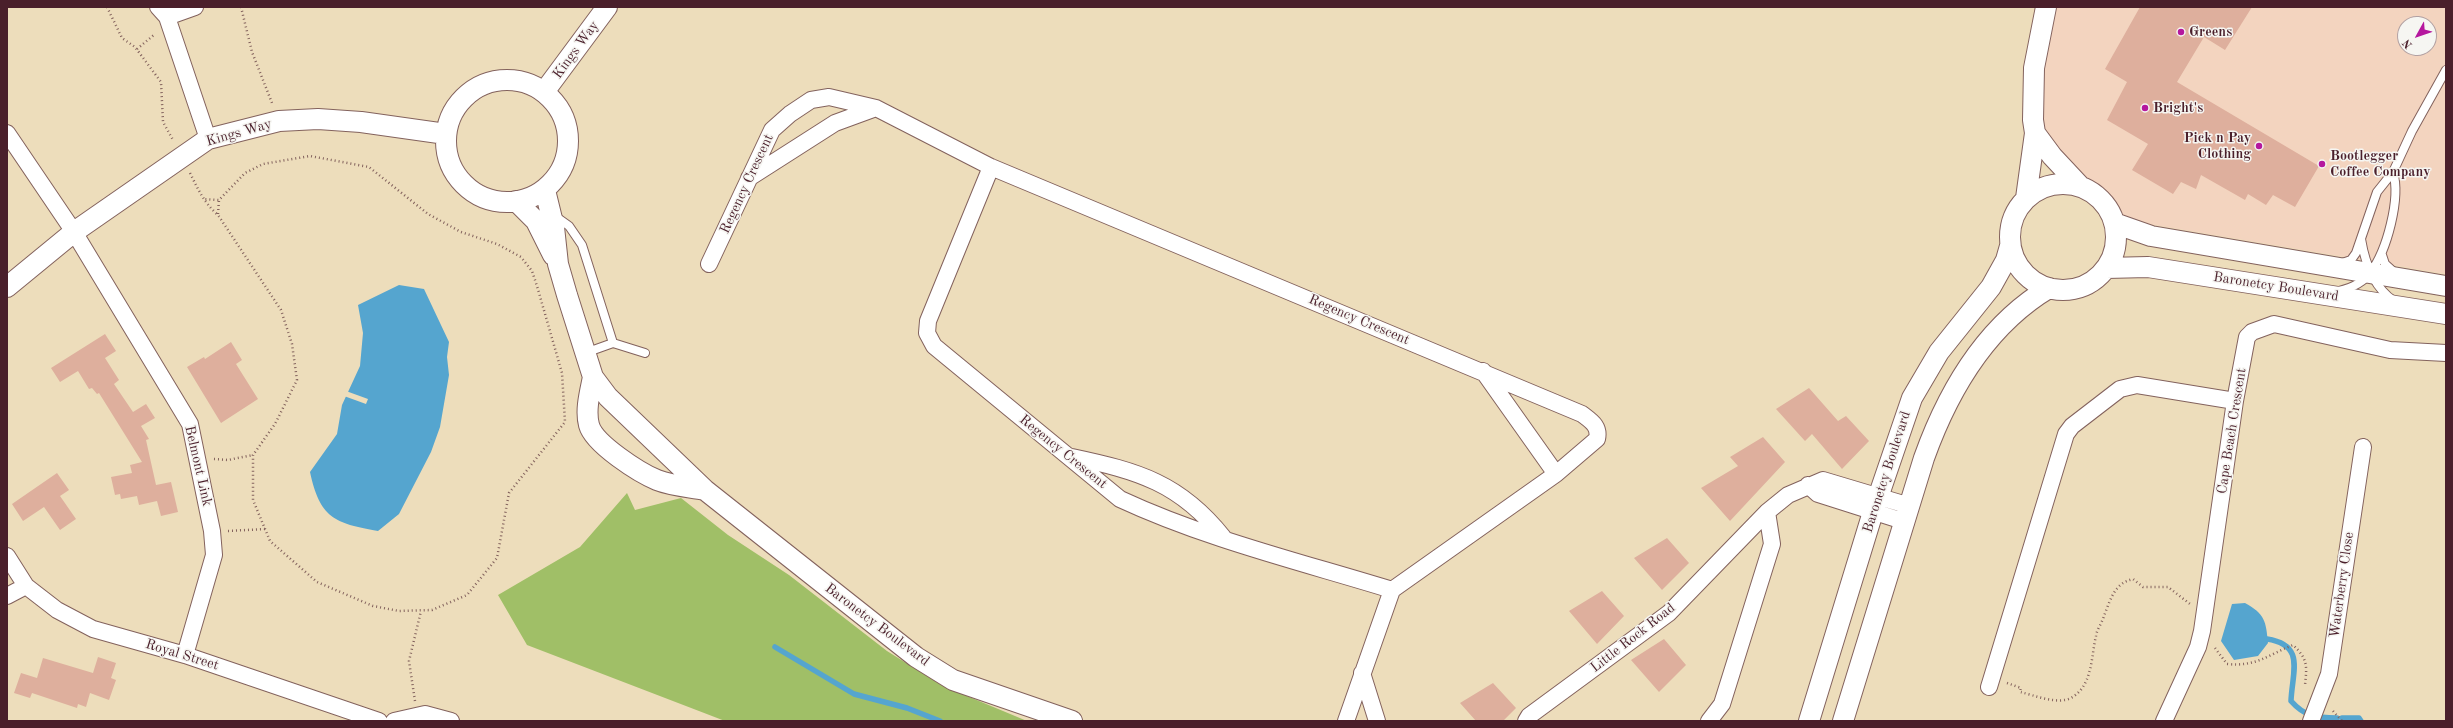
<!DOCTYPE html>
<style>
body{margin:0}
#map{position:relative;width:2453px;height:728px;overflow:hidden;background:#edddbb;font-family:"Old Standard TT",serif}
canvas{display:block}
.frame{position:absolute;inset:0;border:8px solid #4a1f2b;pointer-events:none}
.north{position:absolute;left:2397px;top:16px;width:40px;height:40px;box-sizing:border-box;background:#f6f6f2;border:1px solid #b1a0a2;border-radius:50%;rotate:230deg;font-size:11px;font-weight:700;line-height:16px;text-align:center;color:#4a1f2b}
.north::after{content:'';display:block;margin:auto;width:14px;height:18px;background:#b5179e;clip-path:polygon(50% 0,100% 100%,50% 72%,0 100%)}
</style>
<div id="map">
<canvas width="2453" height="728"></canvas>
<div class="frame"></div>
<div class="north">N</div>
</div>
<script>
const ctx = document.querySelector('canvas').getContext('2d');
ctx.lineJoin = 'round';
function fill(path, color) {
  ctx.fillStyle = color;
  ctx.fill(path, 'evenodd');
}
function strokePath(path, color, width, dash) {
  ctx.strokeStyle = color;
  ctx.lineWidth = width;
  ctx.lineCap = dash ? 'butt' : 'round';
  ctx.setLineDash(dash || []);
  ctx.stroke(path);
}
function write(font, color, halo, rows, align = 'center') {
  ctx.font = font + ' "Old Standard TT",serif';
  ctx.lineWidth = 3;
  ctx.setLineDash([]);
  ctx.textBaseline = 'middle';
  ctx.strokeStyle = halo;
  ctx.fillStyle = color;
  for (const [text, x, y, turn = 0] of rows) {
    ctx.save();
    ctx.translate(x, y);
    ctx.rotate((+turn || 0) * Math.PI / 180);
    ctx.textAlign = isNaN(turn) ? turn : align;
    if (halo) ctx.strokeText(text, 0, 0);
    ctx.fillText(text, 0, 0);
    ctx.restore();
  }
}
fill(new Path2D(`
 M2046,7h400v267l-333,-56 -45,-38 -35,-60zM2405,24h24v24h-24z`), '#f3d4bf');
fill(new Path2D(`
 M627,493l8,17 46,-12 47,37 61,40 98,76 56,35 84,35h-302l-198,-76 -29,-50 82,-48z`), '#a0bf67');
fill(new Path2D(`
 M399,285l25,4 25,53 -2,15 2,18 -9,52 -9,25 -32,62 -21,17c-44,-8 -58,-13 -68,-59l27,-38 5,-29 18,-39 3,-33 -5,-28z
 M2245,603c20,11 21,18 23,40l-10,13 -24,4 -13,-19 11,-37z`), '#55a5cf');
fill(new Path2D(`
 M346,391l22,8 -2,5 -22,-8z`), '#edddbb');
strokePath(new Path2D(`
 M2267,639c39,6 25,33 24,62 14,16 26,17 46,17
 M775,647l79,47 53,14 33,13
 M2342,718h17l2,3`), '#55a5cf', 5.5);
fill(new Path2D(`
 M2140,7h112l-27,43 -21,-13 -27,45 142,84 -24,41 -22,-12 -7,10 -18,-11 -3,6 -44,-25 -5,14 -15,-7 -8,12 -41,-24 16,-26 -41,-24 20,-38 -22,-13z
 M105,334l11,17 -11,7 14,22 -5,4 19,28 13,-8 9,14 -14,8 8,13 -3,1 10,45 15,-3 7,30 -17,4 -4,-15 -18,4 -2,-9 -16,3 -1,-5 -5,1 -4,-18 21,-4 -2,-8 12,-3 -43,-69 -2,1 -5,-6 -3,1 -11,-18 -18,11 -9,-14z
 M231,342l11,18 -6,4 22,35 -37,24 -34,-56 17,-10 1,2z
 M1809,388l29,33 8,-5 23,25 -27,28 -30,-35 -7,7 -29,-32z
 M1763,437l22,25 -55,59 -29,-33 37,-22 -8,-9z
 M57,473l12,17 -9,6 16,23 -16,11 -16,-23 -21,14 -11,-17z
 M1667,538l22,25 -27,27 -28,-32z
 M1602,591l22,25 -27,28 -28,-33z
 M1664,639l22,26 -27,27 -28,-32z
 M98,657l18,6 -5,15 5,2 -7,20 -19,-7 -4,14 -8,-3 -1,4 -45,-15 -2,5 -16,-5 7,-20 16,5 6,-20 50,15z
 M1493,683l23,25 -13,13h-27l-16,-18z`), '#deaf9d');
const service = new Path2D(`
 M555,216l14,10 13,19 31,98
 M2361,239c4,24 12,48 33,62
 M2382,255l3,9 10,9
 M2342,263l9,-3 5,-7 21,-61 16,-20 19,-41 34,-61
 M2339,291c12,-3 24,-8 31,-18 17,-22 31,-75 23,-101
 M585,353l28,-10 32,10`);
const minor = new Path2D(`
 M158,7l9,10 41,122
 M167,17l28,-10
 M7,133l67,99 116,192 22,107 2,24 -29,100
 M749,178l86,-55 41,-15
 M709,264l63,-134 18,-16 21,-14 18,-3 47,11 115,59 591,247c9,7 18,12 15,25l-41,35 -164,116c-91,-28 -186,-51 -272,-91l-186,-153 -7,-13 1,-12 63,-154
 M1483,371l73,103
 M1072,457c66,14 108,26 151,80
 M1808,485l10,9 88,28
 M7,556l19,30 31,24 36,19 92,26 194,66
 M7,596l19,-10
 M1362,673l15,48
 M1989,687l77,-253 6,-8 48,-37 17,-4 98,16
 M394,721l31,-7 26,7
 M1346,721l46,-131
 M1526,721l3,-5 140,-103 98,-101 21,-17 35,-15 87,26
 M1709,721l13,-17 50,-160 -5,-32
 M2164,721l34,-74 4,-16 33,-230 12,-64 5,-5 22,-8 116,26 56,3
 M2311,721l18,-47 34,-227`);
const tertiary = new Path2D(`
 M446 141a61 61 0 1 1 122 0a61 61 0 1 1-122 0Z
 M544,92l63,-85
 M2035,133l17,23 29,31
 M2010 237a53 53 0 1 1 106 0a53 53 0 1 1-106 0Z
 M545,190l9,37 4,37 9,31 26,82 15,20 97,93 211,167 37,23 119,41
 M2026,198l9,-65 -2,-13 1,-52 12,-61
 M516,201l20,20 17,34
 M2114,223l37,13 295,50
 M2106,268l42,-1 298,47
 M7,287l67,-55 134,-93 71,-18 39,-2 43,3 85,12
 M593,377c-3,15 -8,33 -4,48 5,19 51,48 68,55 15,6 33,7 48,10
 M1809,721l64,-209 39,-114 27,-46 52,-65 15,-27 4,-14
 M1843,721l81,-263c24,-67 63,-133 125,-170`);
strokePath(service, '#83625d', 10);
strokePath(minor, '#83625d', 18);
strokePath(tertiary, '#83625d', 22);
strokePath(new Path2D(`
 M107,7l15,31 13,9 26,35 2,40 10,18
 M241,7l11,45 20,51
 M137,49l18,-15
 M190,173c8,16 14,30 28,42l63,95 11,34 5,36 -22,44 -22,31v45l17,41 47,41 56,24 26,5 33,-1 35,-15 30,-37 12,-65 56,-71 -3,-49 -25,-87 -5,-15 -11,-14 -24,-13 -36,-12 -33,-18 -59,-47 -59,-11 -47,8 -18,9 -26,27 -16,-1
 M218,214l1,-14
 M214,459l14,1 25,-5
 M228,531l37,-2
 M2215,648l12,16c29,3 41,-9 66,-19 15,14 14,21 12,40
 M2007,683l14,5 -1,4c14,3 37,13 51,6 22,-12 20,-42 25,-62 1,-7 6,-13 8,-20 6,-15 10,-33 29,-37l10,8h25l22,17
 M415,701l-6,-40 12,-50
 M2333,711l9,10`), '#83625d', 2.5, [1, 3]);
strokePath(service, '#fff', 8);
strokePath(minor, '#fff', 16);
strokePath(tertiary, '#fff', 20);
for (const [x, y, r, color] of [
 [2181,32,4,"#b5179e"],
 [2145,108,4,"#b5179e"],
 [2259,146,4,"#b5179e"],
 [2322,164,4,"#b5179e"]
]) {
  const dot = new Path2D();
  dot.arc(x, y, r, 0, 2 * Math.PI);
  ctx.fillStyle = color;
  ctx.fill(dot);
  strokePath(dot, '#f6f6f2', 1.5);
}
write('bold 14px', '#4a1f2b', '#f6f6f2', [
 ["Greens",2189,32],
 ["Bright's",2153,108],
 ["Pick n Pay",2251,138,"right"],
 ["Clothing",2251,154,"right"],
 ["Bootlegger",2330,156],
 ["Coffee Company",2330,172]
], 'left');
write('14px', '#4a1f2b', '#f6f6f2', [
 ["Kings Way",576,50,-54],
 ["Kings Way",239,133,-16],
 ["Regency Crescent",747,184,-65],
 ["Baronetcy Boulevard",2276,287,9],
 ["Regency Crescent",1359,320,23],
 ["Cape Beach Crescent",2232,431,-81],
 ["Regency Crescent",1063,452,39],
 ["Belmont Link",198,466,77],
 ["Baronetcy Boulevard",1887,472,-72],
 ["Waterberry Close",2342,585,-82],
 ["Baronetcy Boulevard",877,625,37],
 ["Little Rock Road",1633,638,-38],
 ["Royal Street",182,655,17]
]);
</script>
